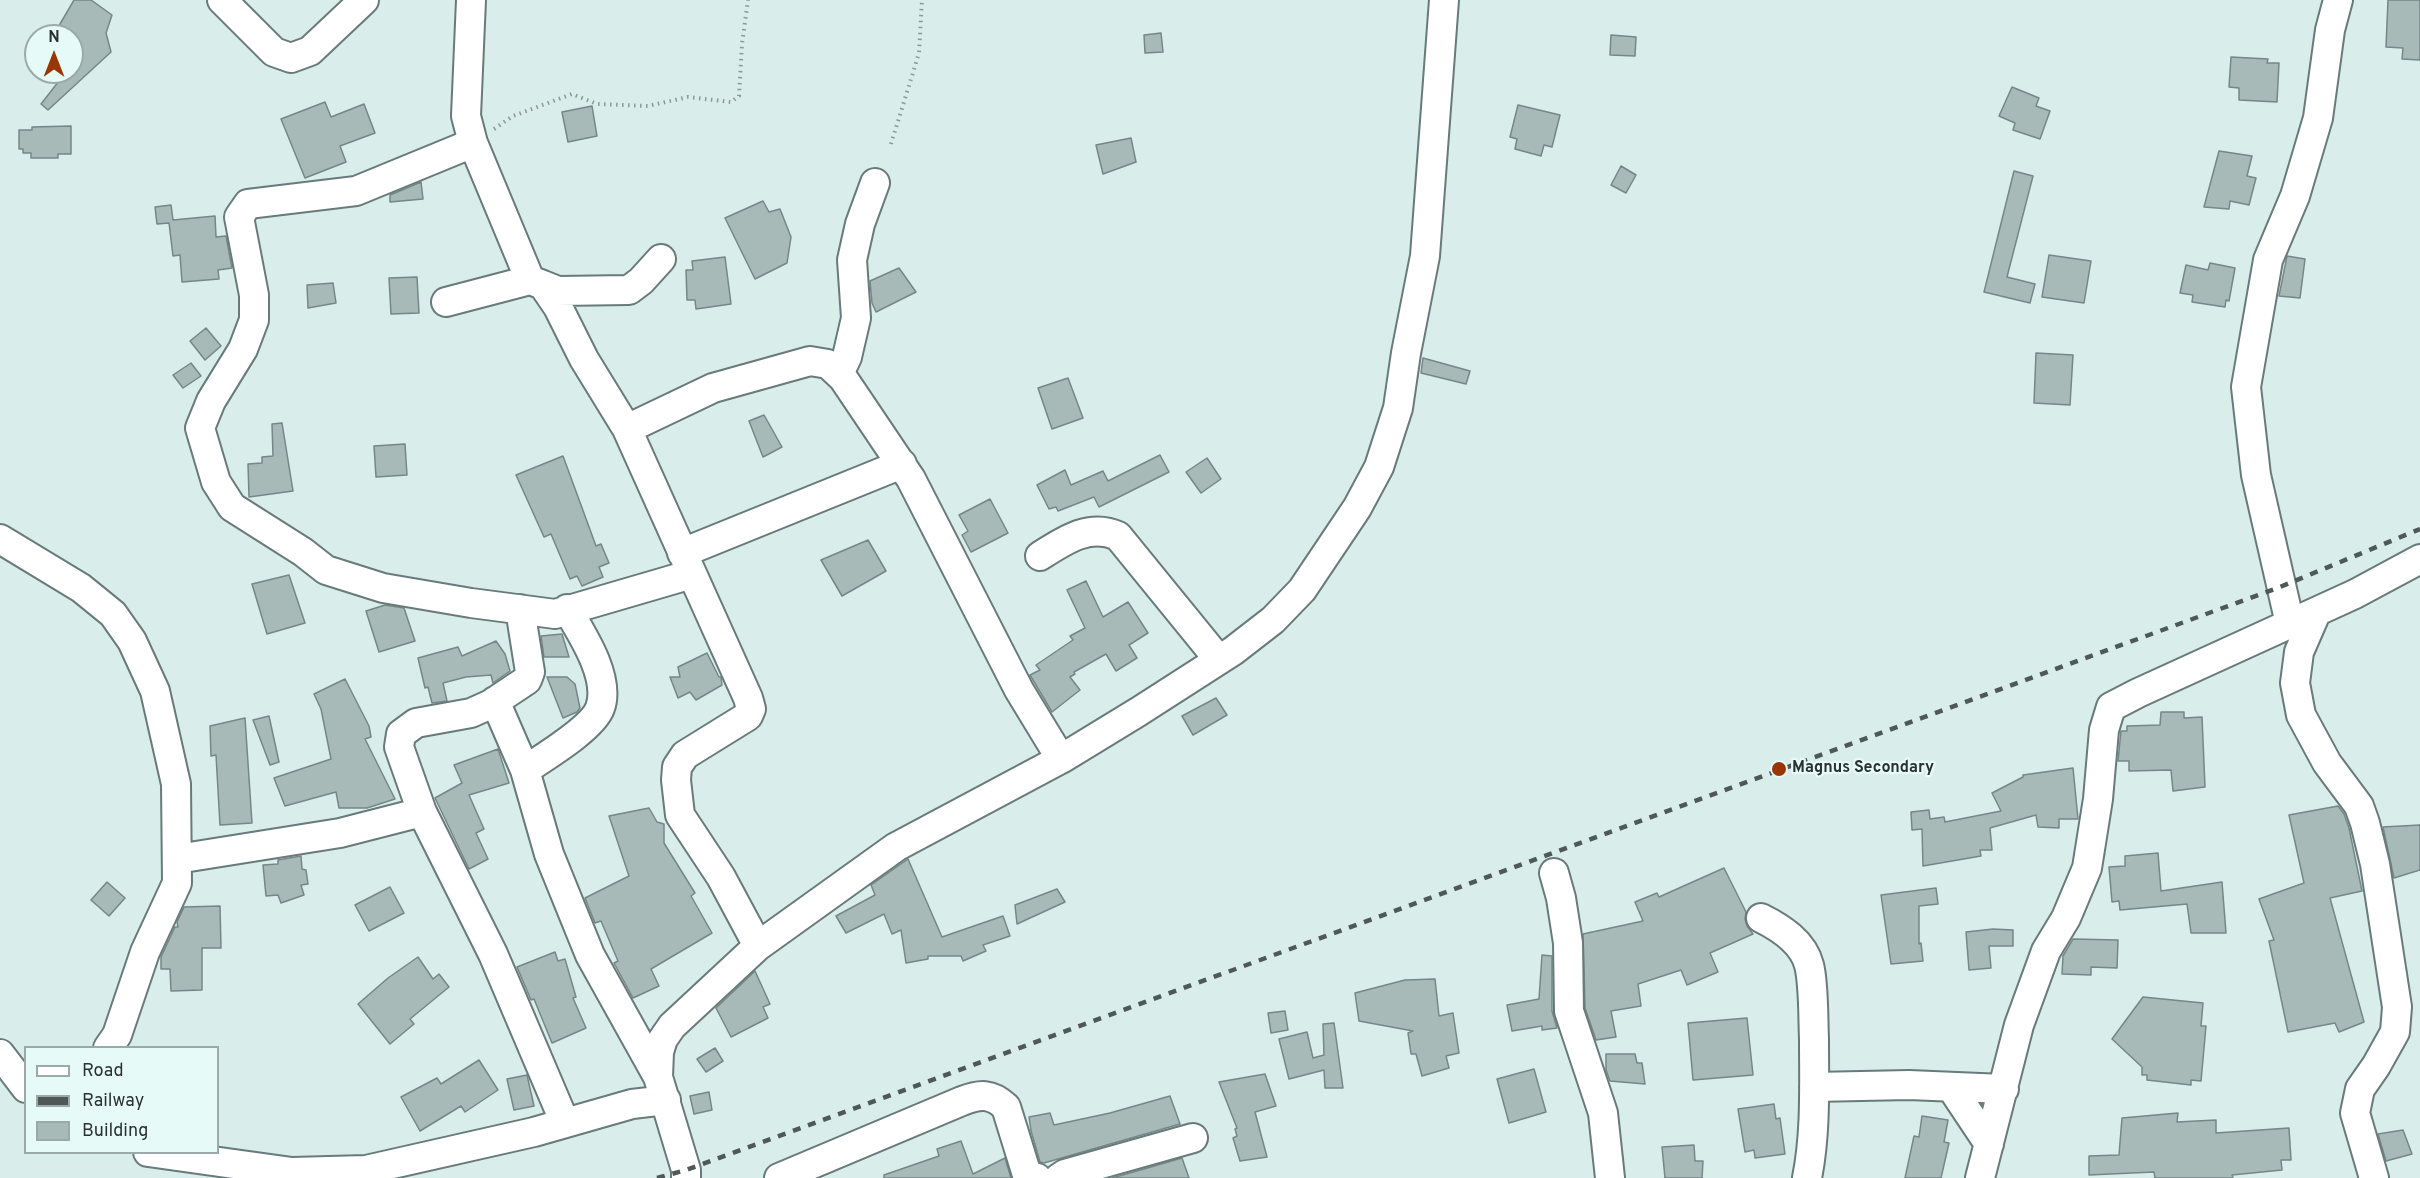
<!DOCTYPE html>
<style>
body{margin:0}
#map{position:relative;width:2420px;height:1178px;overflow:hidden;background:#d9edeb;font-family:Overpass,sans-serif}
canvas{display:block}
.legend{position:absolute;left:24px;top:1046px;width:195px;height:108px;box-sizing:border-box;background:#e6faf8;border:2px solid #9baaa8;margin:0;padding:8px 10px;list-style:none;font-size:18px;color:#2a3231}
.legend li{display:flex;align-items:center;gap:12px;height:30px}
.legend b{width:30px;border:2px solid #9baaa8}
.north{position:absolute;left:24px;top:24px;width:60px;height:60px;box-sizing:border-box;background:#e6faf8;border:2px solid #9baaa8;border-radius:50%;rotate:0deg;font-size:16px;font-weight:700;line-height:24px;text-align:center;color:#2a3231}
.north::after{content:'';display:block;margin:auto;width:21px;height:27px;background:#9a3506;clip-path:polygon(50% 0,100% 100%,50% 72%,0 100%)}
</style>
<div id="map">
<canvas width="2420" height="1178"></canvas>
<ul class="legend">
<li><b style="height:8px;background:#fff"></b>Road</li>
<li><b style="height:8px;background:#4e5857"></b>Railway</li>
<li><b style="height:16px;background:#a7bab8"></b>Building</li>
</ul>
<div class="north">N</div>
</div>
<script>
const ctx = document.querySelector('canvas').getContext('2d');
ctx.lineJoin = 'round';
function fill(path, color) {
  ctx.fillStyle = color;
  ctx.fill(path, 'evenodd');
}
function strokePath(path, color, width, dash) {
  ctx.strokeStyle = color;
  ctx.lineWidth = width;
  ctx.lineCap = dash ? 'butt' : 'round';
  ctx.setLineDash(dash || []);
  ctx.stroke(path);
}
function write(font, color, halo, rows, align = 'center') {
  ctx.font = font + ' Overpass,sans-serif';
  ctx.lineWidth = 4.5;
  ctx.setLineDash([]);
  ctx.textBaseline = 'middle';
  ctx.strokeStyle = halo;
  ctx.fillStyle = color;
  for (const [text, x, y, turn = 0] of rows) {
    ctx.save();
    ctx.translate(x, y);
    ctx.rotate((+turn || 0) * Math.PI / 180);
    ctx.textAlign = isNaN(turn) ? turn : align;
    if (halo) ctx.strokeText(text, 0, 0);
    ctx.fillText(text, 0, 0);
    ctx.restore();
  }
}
const building = new Path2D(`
 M74,0h17l21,15 -6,18 5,19 -63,58 -7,-6 25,-32h6v-36h-11l-1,-12z
 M2388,0h32v60l-18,-1 1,-11 -17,-1z
 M1161,33l2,19 -18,1 -1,-18z
 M1611,35l25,2 -1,19 -25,-1z
 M2231,57l37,2 -1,4h12l-2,39 -38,-2v-12l-10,-1z
 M2012,87l27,11 -3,8 14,5 -10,28 -27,-9 2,-7 -16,-7z
 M325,102l6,15 33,-13 11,29 -35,13 6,16 -41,16 -24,-59z
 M1518,105l42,10 -8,32 -8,-2 -3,11 -26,-7 2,-10 -7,-2z
 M592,106l5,30 -29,6 -6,-30z
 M71,126v28h-13v4h-27v-5h-8v-4h-4v-19h13v-3z
 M1131,138l5,24 -33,12 -7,-29z
 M2219,151l33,5 -5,20 9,2 -7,27 -19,-4 -1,8 -25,-2z
 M1621,166l15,9 -10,18 -15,-8z
 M2014,171l19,5 -26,101 28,7 -5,19 -46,-11z
 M421,182l2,17 -33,3v-7z
 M763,201l6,11 11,-3 11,28 -4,26 -32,16 -30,-61z
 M171,205l2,15 42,-4 1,21 10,-1 6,32 -14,2 1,9 -37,3 -2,-27 -7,1 -4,-33 -12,1 -2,-17z
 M2049,255l42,6 -7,42 -42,-6z
 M2287,256l18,3 -5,39 -21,-2z
 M725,257l6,47 -35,5 -1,-9h-8l-1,-30h7l-1,-9z
 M2210,263l25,5 -6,33 -3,-1 -1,7 -33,-5 1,-7 -13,-2 6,-28 22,5z
 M899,268l17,24 -40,20 -4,-9 -2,-22z
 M417,277l2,36 -28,1 -2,-36z
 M333,283l3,20 -28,5 -1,-23z
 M206,328l15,18 -16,14 -15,-19z
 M2036,353l37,2 -3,50 -36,-2z
 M1423,358l47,13 -4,13 -45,-11z
 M191,363l10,13 -18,12 -10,-13z
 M1068,378l15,40 -31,11 -14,-41z
 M764,415l18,32 -19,10 -14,-36z
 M282,423l11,68 -44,6 -1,-33 14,-1v-6l11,-1 -1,-32z
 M405,444l2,31 -31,2 -2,-31z
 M1160,455l9,17 -70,35 -5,-10 -36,14 -2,-4 -7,2 -12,-24 28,-15 6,15 32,-14 5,10z
 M563,456l33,90 5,-2 8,19 -10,4 4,10 -21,9 -5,-10 -7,3 -19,-45 -7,3 -28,-62z
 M1207,458l14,21 -20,14 -15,-21z
 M990,499l18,34 -37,19 -9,-17 6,-4 -9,-16z
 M868,540l18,31 -44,25 -21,-36z
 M289,575l16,48 -38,11 -15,-50z
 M1086,581l17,36 25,-15 20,31 -19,12 8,13 -21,13 -10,-17 -32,18 1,2 -5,3 10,13 -28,22 -22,-37 10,-5 -4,-5 37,-25 -3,-4 15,-8 -18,-38z
 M385,605l19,3 11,33 -36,11 -13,-41z
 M562,634l7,23h-25l-3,-21z
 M496,641l9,13 5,17 -17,12 -2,-8 -25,2 -23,6 4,18 -15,2 -4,-16 -3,1 -7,-30 40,-11 4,9z
 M707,653l12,24h2l1,8 -26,15 -6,-8 -12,6 -8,-21h10l-2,-10z
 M547,677h20l8,7 5,24 -3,4 -14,6z
 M345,679l24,47 2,11 -6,2 30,60 -28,9h-28l-3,-16 -51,14 -11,-28 57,-19 -10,-50 -7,-15z
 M1216,698l11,17 -34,20 -11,-19z
 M2161,712h23v6l18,-1 3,70 -32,4 -2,-21 -42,1v-10h-11l3,-30h6v-5l33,-1z
 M269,716l10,46 -9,3 -17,-45z
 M245,718l7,105 -32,2 -4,-70 -5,1 -1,-30z
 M498,749l11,34 -40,12 15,34 -8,4 12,26 -19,10 -34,-71 27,-15 -8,-18z
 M2073,768l5,51h-19v9l-21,-1 -2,-12 -46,13 2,22h-12l1,6 -58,10 -1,-37 -10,1 -1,-18 18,-2 1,9 14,-2 1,5 56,-11 -9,-18 31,-16v-2z
 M2338,806l6,8 5,14 13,63 -32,7 34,124 -25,10 -4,-9 -47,9 -19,-91 5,-1 -15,-41 45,-16 -15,-68z
 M649,808l8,14 7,2v19l31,50 -4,3 21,37 -61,36 8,17 -26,12 -19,-35 4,-2 -17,-40 -6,2 -10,-25 44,-22 -20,-60z
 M2420,825v45l-26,8 -11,-51z
 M2158,853l3,38 61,-9 4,51h-35l-4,-29 -67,6 -1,-9 -7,1 -3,-35 16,-1v-10z
 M301,856l1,13 4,1 2,14 -7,1 3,10 -23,8 -3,-8 -12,1 -3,-31 15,-1v-4z
 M908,859l34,78 61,-21 7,20 -27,9 3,6 -23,10 -2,-5h-33v3l-22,4 -5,-33 -9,4 -8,-20 -38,19 -10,-17 39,-21 -4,-10z
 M1724,868l22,44 -1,7 2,7 6,8 -43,19 8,19 -31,13 -6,-15 -43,14 3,22 -30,5 5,26 -20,3 -11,-32 -2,-74 60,-13 -8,-19 22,-9 2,4z
 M107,882l18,16 -16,18 -18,-16z
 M390,887l14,26 -35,18 -14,-26z
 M1936,888l2,16 -19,2v38l2,-1 2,18 -32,3 -10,-69z
 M1057,889l8,13 -48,22 -2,-19z
 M220,906l1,42h-19v42l-31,1 -1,-22h-9v-12l14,-30h3l-1,-5 7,-15z
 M1993,929l20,1v16h-24l2,22 -22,2 -3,-38z
 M2073,939l45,1 -1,28 -26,-1v8l-29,-1 1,-18z
 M555,952l3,9 7,-2 11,38 -3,1 13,30 -34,15 -18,-44 -3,1 -14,-33z
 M1542,955l10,1v55l5,17 -15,2v-4l-30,5 -5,-26 32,-6z
 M418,957l15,22 6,-5 10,13 -39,32 4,5 -24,20 -32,-40 30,-26z
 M755,971l15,33 -7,3 5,11 -37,19 -15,-29z
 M1435,979l4,37 14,-3 6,40 -13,3 3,12 -27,8 -6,-22h-5l-3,-21 5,-2 -54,-10 -4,-28 50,-13z
 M2143,997l60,6 -2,23h5l-5,55 -10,-1v5l-44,-5v-5h-5v-8l-30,-28z
 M1285,1011l3,19 -17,3 -3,-20z
 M1747,1018l6,57 -60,5 -5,-57z
 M1334,1023l9,65h-18l-1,-18 -35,9 -10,-40 28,-7 6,26 11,-3 -1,-31z
 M715,1048l8,13 -17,11 -9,-13z
 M1606,1054h29l2,9h5l3,21 -35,-3 -4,-11z
 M479,1060l19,30 -33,22 -4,-6 -41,25 -19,-34 36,-19 4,6z
 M1534,1069l12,43 -37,11 -12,-44z
 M1265,1074l11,32 -21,6 12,45 -27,4 -7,-23 4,-2 -2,-7 2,-1 -18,-46z
 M527,1075l7,31 -20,4 -7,-31z
 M709,1092l3,18 -18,4 -4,-18z
 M1170,1096l10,28 -136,39 -4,-1 -9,-31 -2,-14 21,-4 4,12 56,-12z
 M1774,1104l2,15 4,-1 5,36 -30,4 -1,-8 -9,2 -7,-43z
 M2178,1113l-1,9 39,-2v13l73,-5 2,32h-10l1,10 -50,5 1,3h-78l-1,-6 -65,3v-19l30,-1 3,-37z
 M1922,1116l26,4 -4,22 5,1 -8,35h-36l9,-42 5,1z
 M2403,1130l9,24 -26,7 -8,-27z
 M961,1141l12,33 32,-16 6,20h-127v-3l55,-19 -2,-7z
 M1694,1145l1,16h8l-1,17h-37l-3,-31z
 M1182,1158l7,20h-77l11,-3z`);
fill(building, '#a7bab8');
strokePath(building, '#758786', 1.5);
const minor = new Path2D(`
 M222,0l52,52 17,6 19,-7 54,-51
 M471,0l-5,116 7,27 57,137 13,5 15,22 26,52 43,70 121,269 3,11 -3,7 -63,39 -8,12 -1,13 4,35 41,62 37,69
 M473,143l-117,48 -108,13 -9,13 15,78v25l-11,29 -32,52 -11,27 16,54 16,25 71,45 23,18 57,18 88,15 84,11 137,-40
 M543,285l15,6 71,-1 12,-9 20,-22
 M446,302l84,-22
 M839,374l8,-17 9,-39 -4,-58 8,-36 15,-41
 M627,429l86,-41 97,-27 18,3 15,14 68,101 108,211 42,69
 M0,539l81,49 32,26 19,27 23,50 21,93 1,99 -32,69 -28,83 -9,13
 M682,553l220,-89
 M1040,556c25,-16 50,-33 78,-20l101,124
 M520,609l10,63 -3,8 -36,24 -20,9 -55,10 -15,11 -2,13 23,65 71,142 72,169
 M2316,613l-17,39 -4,31 6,32 26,48 32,43 6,17 10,41 22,143 -2,25 -19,34 -16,23 -5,24 19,65
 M2290,624l-34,-149 -10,-88 22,-127 27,-64 23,-78 12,-88 8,-30
 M495,701l30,69 24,84 41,101 68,122
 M525,770c18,-12 68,-42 75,-62 11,-30 -18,-74 -33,-99
 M177,859l163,-26 82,-21
 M1554,873l7,25 7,45 1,68 34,102 7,65
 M1761,918c20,10 42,24 48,47 5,19 4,54 5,74 0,46 2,94 -7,139
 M0,1054l26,34
 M1814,1087l95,-2 95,4
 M1951,1087l38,57
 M148,1152l144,20 74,-2 168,-38 98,-28 34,-4
 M686,1178v-8l-28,-93 1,-25 4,-13 9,-13 86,-80 138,-99 165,-88 77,-47 95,-61 40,-31 29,-30 55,-82 22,-41 19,-59 8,-55 19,-97 19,-256
 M779,1178l183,-77c18,-7 29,-8 44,6l21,68 10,3
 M1059,1178l6,-4 128,-36
 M1980,1178l39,-153 27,-74 20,-33 21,-50 11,-69 6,-69 7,-23 27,-14 217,-99 65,-35`);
strokePath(minor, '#687a79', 32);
strokePath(new Path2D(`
 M494,129l19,-13 59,-22 25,10 51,2 40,-9 43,5 8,-6 3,-52 6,-44
 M891,144l28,-91 3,-53`), '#8b9a98', 4, [1.5, 4.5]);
strokePath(minor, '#fff', 28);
strokePath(new Path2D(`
 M657,1178l29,-8 1594,-583 140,-58`), '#4e5857', 4.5, [8, 8]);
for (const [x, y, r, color] of [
 [1779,769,8,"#9a3506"]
]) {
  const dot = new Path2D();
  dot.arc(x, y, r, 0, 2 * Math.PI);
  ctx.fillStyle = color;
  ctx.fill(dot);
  strokePath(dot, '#e6faf8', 2);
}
write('bold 16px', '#2a3231', '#e6faf8', [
 ["Magnus Secondary",1792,769]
], 'left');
</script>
